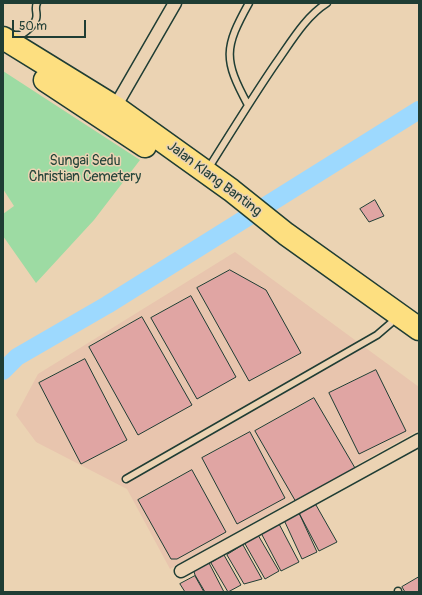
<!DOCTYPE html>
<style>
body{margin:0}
#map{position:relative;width:422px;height:595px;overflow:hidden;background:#ebd3b3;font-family:Pangolin,sans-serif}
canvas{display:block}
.frame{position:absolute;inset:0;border:4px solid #1f3d34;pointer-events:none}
.scale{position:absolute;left:12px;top:20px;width:74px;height:18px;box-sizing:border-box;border:2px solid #1f3d34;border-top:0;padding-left:5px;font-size:12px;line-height:14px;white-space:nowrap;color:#1f3d34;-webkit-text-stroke:3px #ebd3b3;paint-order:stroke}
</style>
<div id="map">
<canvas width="422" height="595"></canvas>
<div class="frame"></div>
<div class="scale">50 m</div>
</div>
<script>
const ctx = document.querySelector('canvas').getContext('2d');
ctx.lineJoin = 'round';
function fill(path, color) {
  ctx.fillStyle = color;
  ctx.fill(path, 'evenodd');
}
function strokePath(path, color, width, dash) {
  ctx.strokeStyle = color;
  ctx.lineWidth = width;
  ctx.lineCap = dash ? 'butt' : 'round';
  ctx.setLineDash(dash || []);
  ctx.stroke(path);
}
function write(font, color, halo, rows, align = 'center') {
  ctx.font = font + ' Pangolin,sans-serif';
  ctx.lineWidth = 3;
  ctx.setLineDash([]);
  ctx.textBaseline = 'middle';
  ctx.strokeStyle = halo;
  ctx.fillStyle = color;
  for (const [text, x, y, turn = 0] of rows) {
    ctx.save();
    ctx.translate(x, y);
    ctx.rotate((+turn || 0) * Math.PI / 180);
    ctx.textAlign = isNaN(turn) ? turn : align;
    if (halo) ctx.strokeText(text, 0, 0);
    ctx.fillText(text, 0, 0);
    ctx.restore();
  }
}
fill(new Path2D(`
 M235,252l184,135v43l-249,139 -43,-80 -91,-47 -20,-27 22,-41z`), '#e8c5ae');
fill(new Path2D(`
 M3,71l137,89 -46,60 -58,63 -33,-47v-22l11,-8 -11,-17z`), '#9ddba3');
strokePath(new Path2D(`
 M3,371l14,-14 90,-52 312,-195`), '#9dd9fe', 18);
const building = new Path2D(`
 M375,200l9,16 -15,6 -9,-13z
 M230,270l36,20 35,63 -52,28 -52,-93z
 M191,296l45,81 -39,22 -46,-81z
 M142,317l50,88 -54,30 -49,-88z
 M85,359l42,81 -46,24 -42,-81z
 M376,370l30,61 -47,23 -30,-61z
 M314,398l41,70 -59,34 -41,-71z
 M250,432l35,66 -48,26 -35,-66z
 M192,470l34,62 -49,27h-6l-33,-59z
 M316,505l21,37 -18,9 -20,-38z
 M299,513l18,39 -15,7 -18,-39z
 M278,522l21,40 -18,9 -21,-40z
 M258,535l21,36 -14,8 -21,-37z
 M243,545l19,34 -18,5 -17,-29z
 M224,555l17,30 -13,7 -17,-29z
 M208,561l16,31h-19l-10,-17 -2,-7z
 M195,576l9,16h-19l-5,-8z
 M419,577v15h-14l-3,-5z`);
fill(building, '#e0a5a3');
strokePath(building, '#1f3d34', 1);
const lane = new Path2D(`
 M13,35h8c6,-4 13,-9 15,-16 2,-6 -2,-10 1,-16
 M248,105c-25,-46 -24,-57 1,-102
 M208,169c22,-35 44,-71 68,-106 15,-21 29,-46 51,-60
 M126,479l251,-144 14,-12
 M398,591v1`);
const street = new Path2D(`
 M115,107l60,-104
 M181,571l238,-131`);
const highway = new Path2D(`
 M3,38l112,69 116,83 55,44 133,95
 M45,80l100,66`);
strokePath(lane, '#1f3d34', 9);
strokePath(street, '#1f3d34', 15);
strokePath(highway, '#1f3d34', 25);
strokePath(lane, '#ebd3b3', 6);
strokePath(street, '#ebd3b3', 12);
strokePath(highway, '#fddf80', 22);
write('14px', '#25453a', '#ebd3b3', [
 ["Sungai Sedu",85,161],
 ["Christian Cemetery",85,177]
]);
write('14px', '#1f3d34', '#ebd3b3', [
 ["Jalan Klang Banting",214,179,37]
]);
</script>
